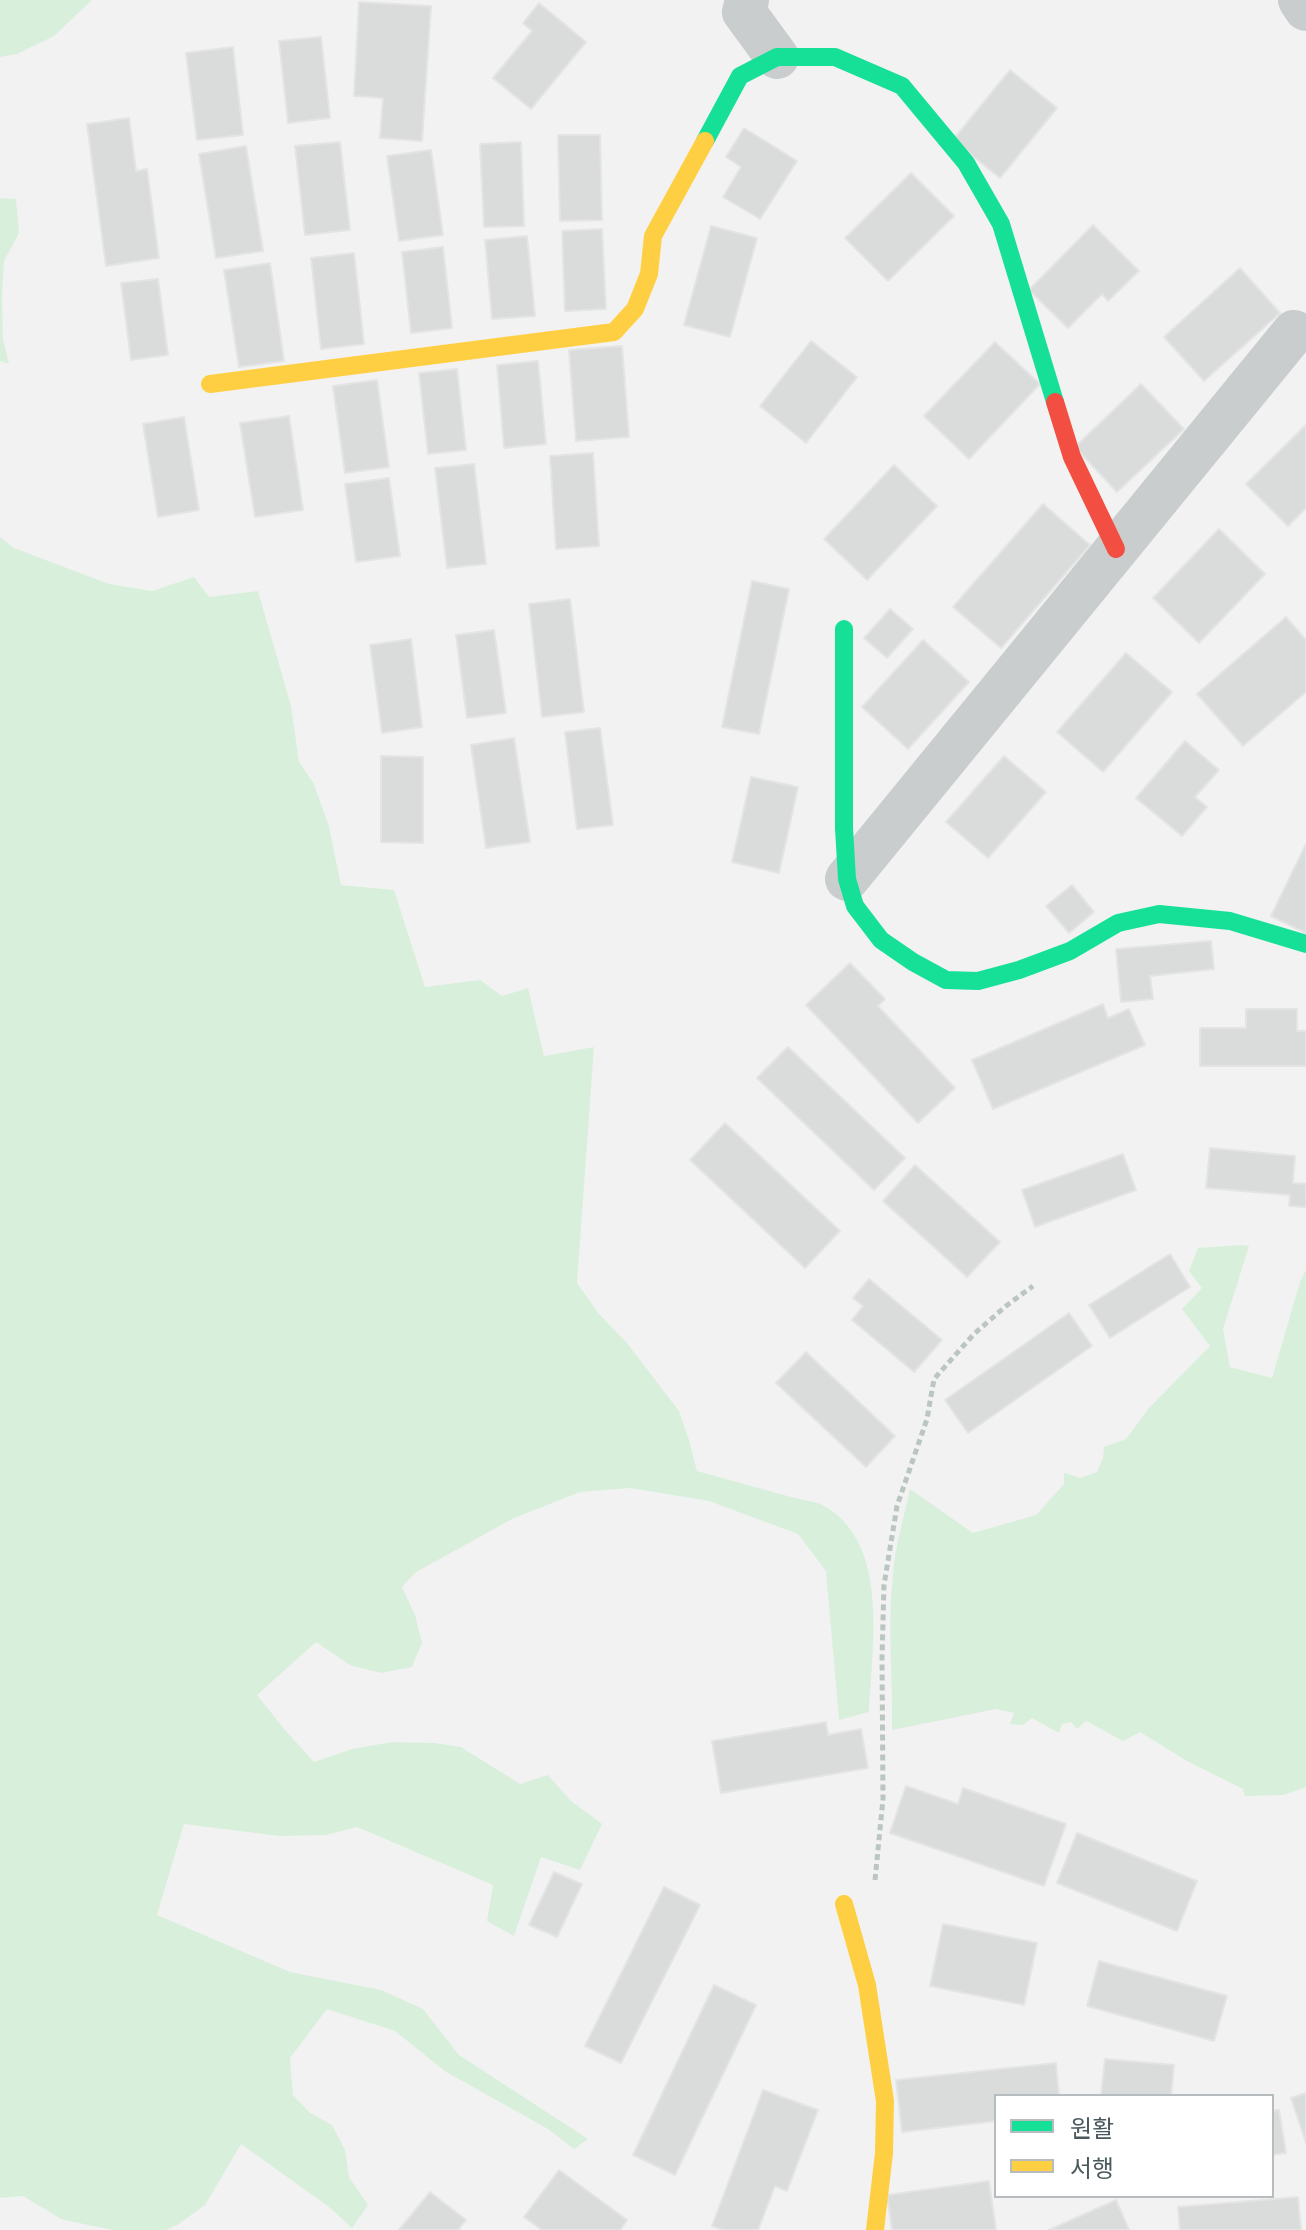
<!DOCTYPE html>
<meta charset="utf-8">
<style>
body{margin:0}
#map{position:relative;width:1306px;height:2230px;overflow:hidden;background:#f2f2f2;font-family:Montserrat,"Noto Sans KR",sans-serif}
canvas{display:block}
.legend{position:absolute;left:994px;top:2094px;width:280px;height:104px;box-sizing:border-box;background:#fff;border:2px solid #b7bdbf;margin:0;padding:10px 14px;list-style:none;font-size:24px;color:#4a595e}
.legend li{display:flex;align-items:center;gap:16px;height:40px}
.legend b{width:40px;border:2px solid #b7bdbf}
</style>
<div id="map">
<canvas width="1306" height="2230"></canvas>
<ul class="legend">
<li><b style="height:10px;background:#16e098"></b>원활</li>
<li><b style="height:10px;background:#ffcf43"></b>서행</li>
</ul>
</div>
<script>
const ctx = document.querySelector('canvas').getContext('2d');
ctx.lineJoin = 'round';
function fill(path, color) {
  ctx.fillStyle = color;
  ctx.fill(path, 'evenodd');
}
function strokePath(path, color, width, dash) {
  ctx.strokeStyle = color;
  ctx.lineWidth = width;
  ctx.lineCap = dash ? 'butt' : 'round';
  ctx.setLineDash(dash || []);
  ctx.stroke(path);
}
fill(new Path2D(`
 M0,0h92l-38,36 -37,18 -17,3z
 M0,198l16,1 3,34 -15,28 -2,36 1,42 6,25 -9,-3z
 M0,537l14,11 95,36 43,7 42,-14 15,20 49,-6 33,115 8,56 15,22 15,43 12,58 53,5 31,97 55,-7 22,16 26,-8 16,68 50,-9 -17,236 22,31 28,29 52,68 10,29 8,31c31,9 63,17 94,26 11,3 26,4 35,10 64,38 46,142 43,205l-30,8 -13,-149 -28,-37 -89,-33 -79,-13 -50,4 -68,27 -96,53 -14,15 13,28 7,28 -10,24 -31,6 -31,-8 -34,-23 -59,53 28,35 29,32 38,-13 40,-7 42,1 27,4 59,37 28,-9 22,25 32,24 -22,46 -39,-13 -27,79 -27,-15 6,-36 -136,-58 -31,8 -47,1 -95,-12 -27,91 133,57 91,18 42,19 36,46 129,84 -14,10 -26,-20 -102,-57 -51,-41 -68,-22 -37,49 3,37 17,18 22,12 13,25 4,27 19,28 -16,23 -23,-21 -88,-63 -36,61 -26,19 -13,6h-52l-26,-5 -27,-6 -38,-23 -23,2z
 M1240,1245l9,1 -26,83 7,38 42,11 28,-96 6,-12v517l-23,8 -38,1 -2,-7 -56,-28 -47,-29 -17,9 -37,-20 -9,8 -6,-7 -9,2 -3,9 -27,-15 -9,7 -13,-1 4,-11 -18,-4 -104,21c1,-52 -5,-104 1,-156 2,-28 11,-57 17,-85l63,44 63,-18 28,-31v-11l16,5 17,-6 6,-14 1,-11 22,-8 23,-31 61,-62 -28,-37 20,-21 -13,-17 9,-23z`), '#d8f0db');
const building = new Path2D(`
 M359,2l72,4 -9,135 -42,-3 3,-40 -29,-2z
 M539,3l47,39 -55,67 -38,-31 39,-47 -9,-8z
 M321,37l9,81 -42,5 -9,-82z
 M233,47l10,88 -46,5 -11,-87z
 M1010,70l47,38 -57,70 -47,-38z
 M129,118l7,53 11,-2 12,89 -53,8 -19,-142z
 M744,128l53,33 -37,58 -37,-22 18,-30 -15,-10z
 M558,135h42l2,85 -42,1z
 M340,142l10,88 -45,5 -10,-89z
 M521,142l3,84 -40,1 -4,-83z
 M246,146l17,105 -47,7 -17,-104z
 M431,150l12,85 -44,6 -12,-85z
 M911,173l43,43 -66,65 -43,-43z
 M1093,225l46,46 -31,30 -6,-7 -34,34 -39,-38z
 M711,226l46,12 -27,99 -46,-12z
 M602,229l4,80 -41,2 -3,-80z
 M527,236l8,80 -43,3 -7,-79z
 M443,247l9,81 -41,5 -9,-81z
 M354,253l10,91 -43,5 -10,-91z
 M270,263l14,98 -45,6 -15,-97z
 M1240,268l40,45 -76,68 -40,-44z
 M158,279l10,76 -37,5 -10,-77z
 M811,341l46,36 -51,66 -46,-37z
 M995,342l45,42 -71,75 -45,-43z
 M622,346l7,91 -53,4 -7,-91z
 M538,361l8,83 -42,4 -7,-83z
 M457,369l9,81 -38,4 -9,-81z
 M377,380l12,87 -44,6 -12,-87z
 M1141,384l43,45 -67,63 -42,-45z
 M289,416l14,94 -48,7 -15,-94z
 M184,417l15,93 -41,7 -15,-93z
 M1306,425v83l-18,18 -42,-42z
 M593,453l6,93 -43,3 -6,-93z
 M474,464l12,100 -39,4 -12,-100z
 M894,465l43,41 -70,74 -43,-41z
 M389,478l11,78 -44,6 -11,-78z
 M1043,504l47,41 -89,103 -48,-41z
 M1219,529l46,45 -66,69 -46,-45z
 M752,581l37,8 -30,145 -37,-7z
 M570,599l14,113 -42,5 -13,-113z
 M890,609l23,20 -26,29 -23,-20z
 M1286,617l20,23v52l-63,54 -46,-52z
 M494,630l12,83 -39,5 -11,-83z
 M411,639l11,88 -40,6 -12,-88z
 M923,640l46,42 -61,67 -46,-42z
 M1126,653l46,39 -69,80 -46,-40z
 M600,728l13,97 -36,4 -12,-97z
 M514,738l16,104 -44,6 -15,-103z
 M1185,741l34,29 -24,27 12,10 -25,29 -46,-38z
 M381,756l42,1v86l-42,-1z
 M1004,756l42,36 -58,66 -42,-36z
 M751,777l47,10 -19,86 -47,-11z
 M1306,844v89l-35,-17z
 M1072,885l22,27 -25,21 -23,-27z
 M1211,941l3,28 -64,7 3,23 -32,3 -5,-53z
 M850,963l35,36 -7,7 77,82 -37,35 -112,-118z
 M1103,1004l5,14 21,-9 16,36 -152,64 -21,-49z
 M1246,1009h51v22h9v35h-106v-38h46z
 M788,1047l117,111 -31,32 -117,-112z
 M725,1123l115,108 -35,37 -115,-108z
 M1210,1148l85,8 -2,27 13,1v23l-17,-1 1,-11 -84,-7z
 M1123,1154l13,36 -101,37 -13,-37z
 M915,1165l85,77 -33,35 -84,-76z
 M1170,1254l20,33 -80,51 -21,-33z
 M869,1279l73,61 -28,32 -62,-52 11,-14 -10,-8z
 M1069,1313l23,33 -124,87 -23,-33z
 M806,1352l89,84 -29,31 -90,-84z
 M826,1722l2,13 33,-6 7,39 -147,25 -9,-52z
 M906,1786l52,18 5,-16 103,36 -22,62 -154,-53z
 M1077,1833l120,48 -20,50 -120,-48z
 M554,1872l28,12 -25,53 -28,-12z
 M664,1887l36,18 -79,158 -36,-17z
 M943,1924l94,19 -13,62 -94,-19z
 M1099,1961l128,35 -13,45 -127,-35z
 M714,1985l42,20 -81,170 -42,-20z
 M1105,2059l69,6 -3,31h-70z
 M1056,2063l3,33h-63v25l-94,11 -6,-52z
 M763,2090l55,20 -31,81 -12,-5 -17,44h-35l-11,-4z
 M1306,2093v50l-15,-45z
 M1279,2110l7,43 -14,2v-44z
 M559,2170l68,50 -7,10h-78l-18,-13z
 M989,2181l7,49h-104l-5,-35z
 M430,2192l36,28 -8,10h-59z
 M1298,2197l3,33h-121l-2,-23z
 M1116,2200l13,30h-80z`);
fill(building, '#dadbdb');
strokePath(building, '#e4e4e5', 2);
strokePath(new Path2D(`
 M875,1880l8,-81 -1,-140 2,-74 13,-79 30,-87 7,-40 40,-45 32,-28 27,-20`), '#bac6bf', 5, [6, 4]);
strokePath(new Path2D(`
 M747,0l-3,12 33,45
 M1300,0l6,9
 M847,879l447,-547`), '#cacdce', 44);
strokePath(new Path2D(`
 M705,141l35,-65 37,-19h58l67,29 64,77 35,61 54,178
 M844,629v199l3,51 8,27 26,34 32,22 33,18 32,1 41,-11 51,-19 48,-28 41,-9 71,7 76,23`), '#16e098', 18);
strokePath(new Path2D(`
 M210,384l404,-52 21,-23 14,-35 4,-38 52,-95
 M844,1904l23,81 18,116 -1,52 -9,77`), '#ffcf43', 18);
strokePath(new Path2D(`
 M1055,402l17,55 44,92`), '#f24e42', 18);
</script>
